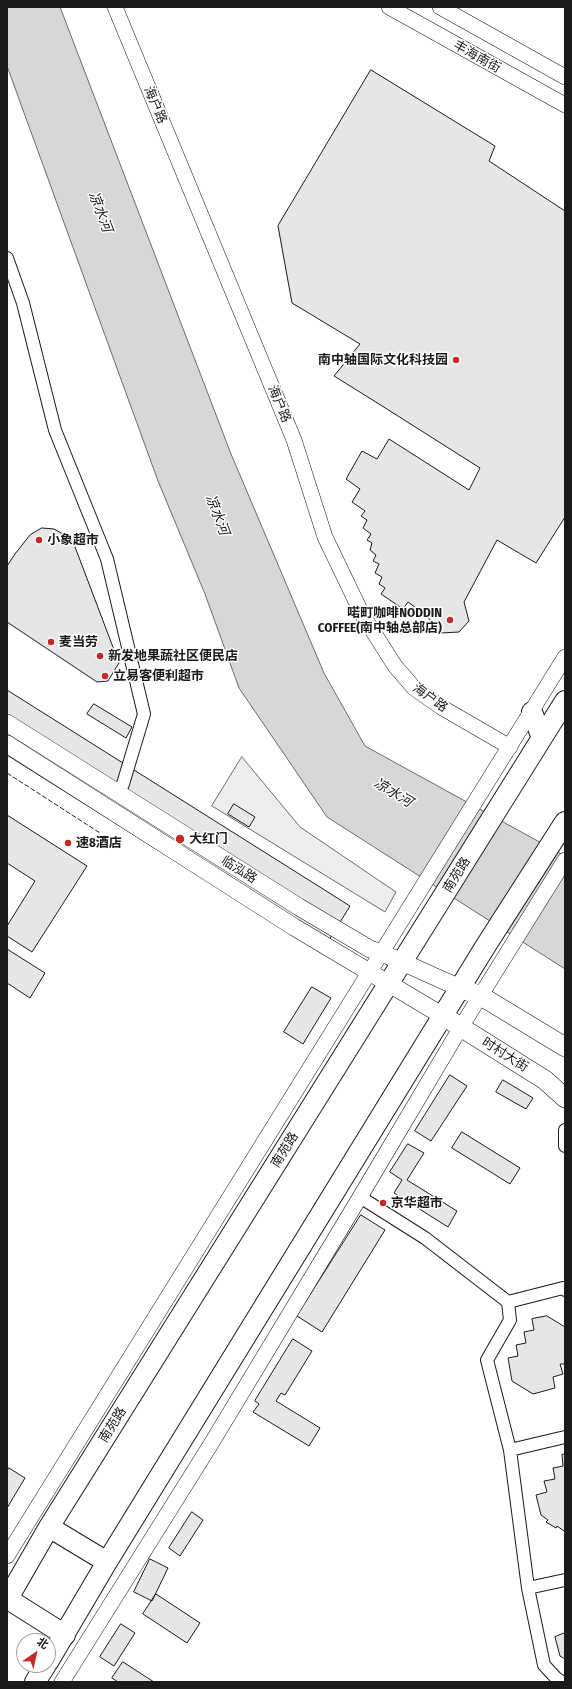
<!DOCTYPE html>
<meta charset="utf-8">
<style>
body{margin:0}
#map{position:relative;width:572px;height:1689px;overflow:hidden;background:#fff;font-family:"Fira Sans Condensed","Noto Sans SC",sans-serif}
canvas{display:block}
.frame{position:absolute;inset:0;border:8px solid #1a1a1a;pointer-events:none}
.north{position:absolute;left:16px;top:1633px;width:40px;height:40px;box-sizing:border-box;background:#fff;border:1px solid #a3a3a3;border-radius:50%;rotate:34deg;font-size:11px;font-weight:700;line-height:16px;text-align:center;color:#1a1a1a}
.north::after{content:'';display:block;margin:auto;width:14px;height:18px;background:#c62828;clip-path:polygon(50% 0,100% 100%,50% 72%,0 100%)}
</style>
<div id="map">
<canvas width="572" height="1689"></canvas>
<div class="frame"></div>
<div class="north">北</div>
</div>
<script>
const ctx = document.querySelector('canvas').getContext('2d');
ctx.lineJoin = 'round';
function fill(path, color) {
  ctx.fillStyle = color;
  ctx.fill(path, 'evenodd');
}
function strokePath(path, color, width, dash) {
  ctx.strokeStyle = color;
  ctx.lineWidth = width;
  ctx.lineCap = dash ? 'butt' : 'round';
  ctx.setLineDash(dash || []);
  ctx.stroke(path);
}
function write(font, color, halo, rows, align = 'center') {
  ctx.font = font + ' "Fira Sans Condensed","Noto Sans SC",sans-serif';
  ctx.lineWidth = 3;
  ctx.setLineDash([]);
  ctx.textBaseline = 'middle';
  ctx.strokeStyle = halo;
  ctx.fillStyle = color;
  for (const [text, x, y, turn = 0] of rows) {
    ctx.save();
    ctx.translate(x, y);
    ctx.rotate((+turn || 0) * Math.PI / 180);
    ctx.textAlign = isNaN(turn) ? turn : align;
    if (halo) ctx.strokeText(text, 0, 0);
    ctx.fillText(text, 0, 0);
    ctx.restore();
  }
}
const built = new Path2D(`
 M242,757l58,70 96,65 -11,20 -173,-106z`);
fill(built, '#ededed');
strokePath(built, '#6a6a6a', 1);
const water = new Path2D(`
 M7,7h53l171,447 93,219 41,73 200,110v113l-238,-152 -88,-129 -34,-94 -47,-113 -151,-415z`);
fill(water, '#d7d7d7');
strokePath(water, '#6a6a6a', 1);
const building = new Path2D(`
 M371,70l124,76 -6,15 76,50v306l-29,46 -39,-23 -33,62 5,19 -10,11 -19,1 -13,-17 -19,-14 -5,7 -22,-15 4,-6 -6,-4 3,-7 -7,-4 4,-9 -6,-3 3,-6 -6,-5 2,-7 -5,-3 4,-6 -8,-6 4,-8 -6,-4 4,-5 -13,-9 8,-13 -14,-10 16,-28 15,8 12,-20 80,51 11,-22 -101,-64 -45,-28 26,-32 -68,-41 -14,-77z
 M42,528l12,1 18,10 47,124 -11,18 -11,1 -90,-60v-56l8,-12 15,-19z
 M7,690l343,216 -29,47 -314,-198z
 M94,704l38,23 -6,11 -39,-24z
 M234,804l21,13 -6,10 -21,-13z
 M7,815l80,51 -55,86 -25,-16v-10l28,-45 -28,-18z
 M7,949l38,24 -15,25 -23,-15z
 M312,987l19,11 -28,46 -19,-12z
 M450,1075l17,11 -36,55 -16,-10z
 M503,1080l30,18 -7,11 -30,-17z
 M462,1132l58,36 -10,16 -58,-36z
 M408,1144l16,9 -17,27 50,31 -9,16 -54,-34 8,-13 -12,-8z
 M361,1215l24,15 -63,102 -25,-16z
 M547,1316l18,11v37h-5l3,10 -10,3 2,11 -22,6 -21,-13 -4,-23 10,-2 -2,-11 10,-2 -2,-11 10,-2 -2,-11z
 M293,1339l19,12 -27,44 -4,-2 -5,8 44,27 -11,18 -56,-34 6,-8 -4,-3z
 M565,1454v76l-1,1 -7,-5 -1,2 -10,-6 2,-2 -7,-5 -5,-20 11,-3 -3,-11 11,-2 -2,-11 10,-2 -1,-11z
 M9,1468l16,10 -18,30v-37z
 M192,1512l11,8 -23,36 -11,-8z
 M150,1559l18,9 -16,33 -18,-9z
 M156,1594l44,29 -13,20 -44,-29z
 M121,1624l14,9 -21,33 -14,-9z
 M565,1633v26l-5,-3 -5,-19z
 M123,1662l31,20h-36l-6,-4z`);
fill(building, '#e6e6e6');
strokePath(building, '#1a1a1a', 1);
const minor = new Path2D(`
 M7,258l16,45 32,127 52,129 37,155 -21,70 -5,10
 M565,1130v16
 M360,1197l65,41 83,64 55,-14 2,2
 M508,1302l2,18 -23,40 23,90 18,138 16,77 12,13 6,4
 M510,1450l55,-13
 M528,1588l37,-8`);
const tertiary = new Path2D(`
 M115,7l179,433 31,97 37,77 33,52 19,22 27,19 69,40
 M389,7l176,98
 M440,7l125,70
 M7,1556l558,-899
 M62,1682l149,-238 149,-247 101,-170 104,-167`);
const secondary = new Path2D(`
 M7,723l292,184 71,42 12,4 78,35
 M7,744l287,183 149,89`);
const primary = new Path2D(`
 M460,988l21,8 84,51
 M443,1016l102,64 20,18`);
const trunk = new Path2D(`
 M532,712l10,26
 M49,1527l58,35
 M8,1599l57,36
 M7,1600l42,-73 516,-826
 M48,1662l59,-100 378,-615 80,-125
 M35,1682l11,-17`);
strokePath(minor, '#1a1a1a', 14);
strokePath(tertiary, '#1a1a1a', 16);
strokePath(secondary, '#1a1a1a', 18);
strokePath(primary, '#1a1a1a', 20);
strokePath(trunk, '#1a1a1a', 22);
strokePath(minor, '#fff', 12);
strokePath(tertiary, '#fff', 15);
strokePath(secondary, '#fff', 17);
strokePath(primary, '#fff', 19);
strokePath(trunk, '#fff', 20);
strokePath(new Path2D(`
 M7,773l93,60`), '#1a1a1a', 1, [5, 2]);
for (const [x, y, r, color] of [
 [456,360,4,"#c62828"],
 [39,540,4,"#c62828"],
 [450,620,4,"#c62828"],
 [51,642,4,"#c62828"],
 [100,656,4,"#c62828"],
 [105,676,4,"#c62828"],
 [180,839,5,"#c62828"],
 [68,843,4,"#c62828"],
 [383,1203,4,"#c62828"]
]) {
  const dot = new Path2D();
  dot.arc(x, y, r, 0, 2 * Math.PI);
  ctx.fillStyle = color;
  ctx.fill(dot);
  strokePath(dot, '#fff', 1.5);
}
write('13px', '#1a1a1a', '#fff', [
 ["丰海南街",477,57,29],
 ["海户路",155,105,67],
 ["海户路",279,404,67],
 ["海户路",430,698,36],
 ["临泓路",239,870,32],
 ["南苑路",457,875,-58],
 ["时村大街",505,1055,32],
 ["南苑路",285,1150,-58],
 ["南苑路",113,1425,-58]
]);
write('bold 13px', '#1a1a1a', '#fff', [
 ["南中轴国际文化科技园",448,360,"right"],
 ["小象超市",47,540],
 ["喏町咖啡NODDIN",442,613,"right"],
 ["COFFEE(南中轴总部店)",442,628,"right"],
 ["麦当劳",59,642],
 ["新发地果蔬社区便民店",108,656],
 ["立易客便利超市",113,676],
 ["大红门",189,839],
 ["速8酒店",76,843],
 ["京华超市",391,1203]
], 'left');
write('italic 14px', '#1a1a1a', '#fff', [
 ["凉水河",100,212,69],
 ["凉水河",217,515,69],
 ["凉水河",393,793,31]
]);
</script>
